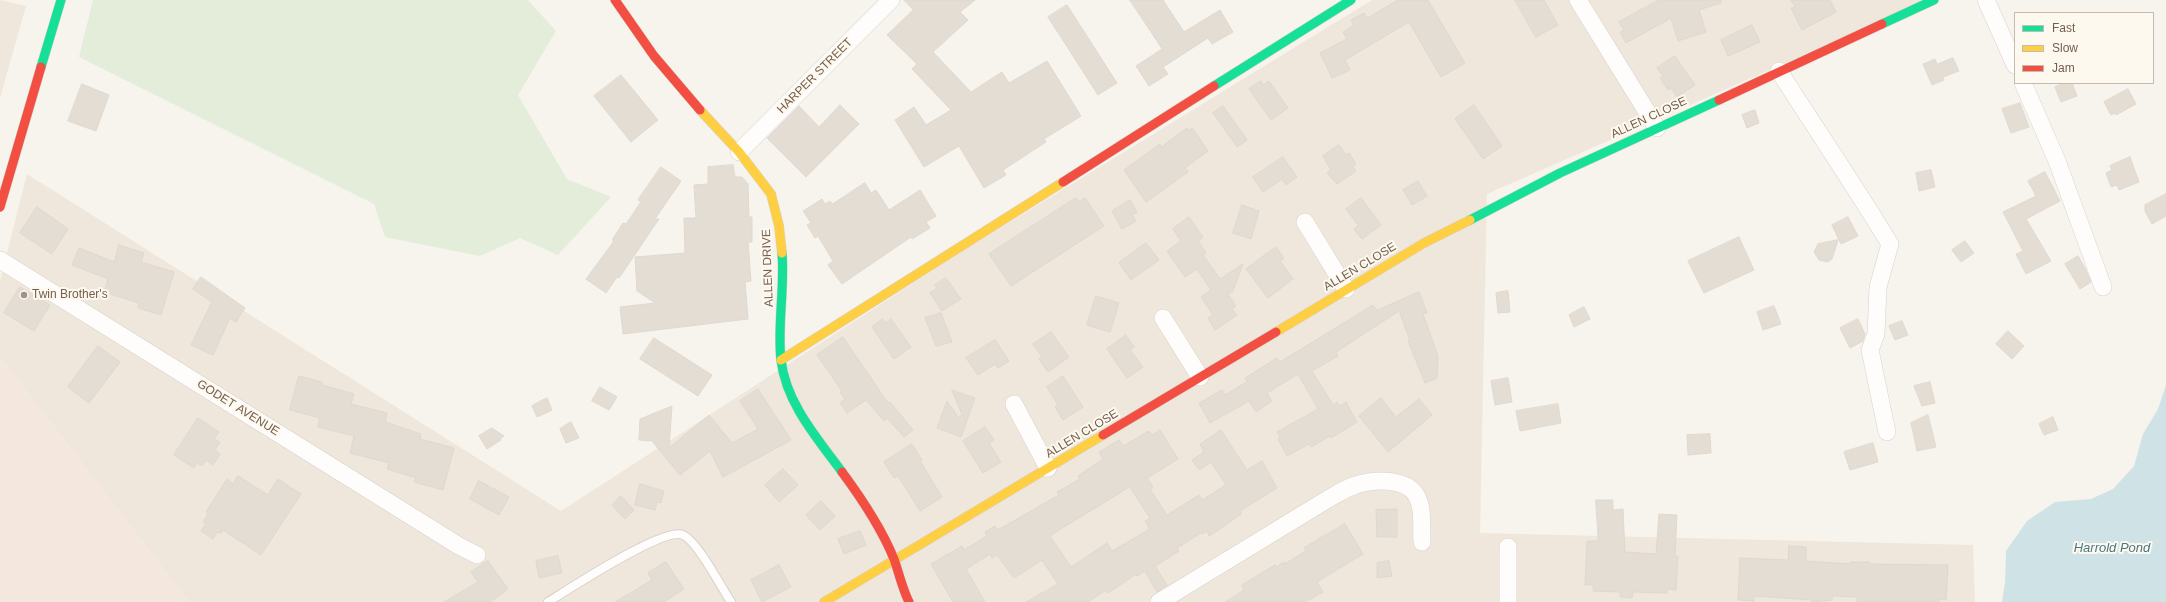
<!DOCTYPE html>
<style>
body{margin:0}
#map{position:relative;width:2166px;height:602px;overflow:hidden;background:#f7f4ed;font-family:Arial,sans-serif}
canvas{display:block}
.legend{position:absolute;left:2014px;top:12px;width:140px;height:72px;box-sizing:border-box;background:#fef9ef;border:1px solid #c7bbaf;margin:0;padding:5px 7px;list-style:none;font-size:12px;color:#745e4e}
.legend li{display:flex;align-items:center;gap:8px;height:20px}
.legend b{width:20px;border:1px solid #c7bbaf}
</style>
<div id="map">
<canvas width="2166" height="602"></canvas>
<ul class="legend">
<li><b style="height:5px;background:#16e098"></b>Fast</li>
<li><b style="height:5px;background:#ffcf43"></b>Slow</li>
<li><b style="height:5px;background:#f24e42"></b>Jam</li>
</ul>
</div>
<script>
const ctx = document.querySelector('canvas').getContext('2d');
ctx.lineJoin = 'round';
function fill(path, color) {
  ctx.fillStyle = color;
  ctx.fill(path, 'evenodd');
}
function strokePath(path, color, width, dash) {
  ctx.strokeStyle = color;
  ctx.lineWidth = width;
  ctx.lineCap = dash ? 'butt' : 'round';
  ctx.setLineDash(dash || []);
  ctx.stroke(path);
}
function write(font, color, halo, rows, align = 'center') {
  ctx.font = font + ' Arial,sans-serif';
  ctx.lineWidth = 4;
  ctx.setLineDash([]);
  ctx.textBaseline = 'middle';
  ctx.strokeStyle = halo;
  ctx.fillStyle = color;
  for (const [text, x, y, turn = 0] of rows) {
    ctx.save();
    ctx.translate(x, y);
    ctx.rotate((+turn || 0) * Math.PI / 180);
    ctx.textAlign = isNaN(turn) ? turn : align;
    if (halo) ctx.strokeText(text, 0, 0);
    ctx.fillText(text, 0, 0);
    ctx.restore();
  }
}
fill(new Path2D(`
 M0,0l26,6 -26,92z
 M1372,0h557l-442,194 -7,339 493,12 2,57h-1786l-189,-245v-76l27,-107 534,337 408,-264z`), '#efe7db');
fill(new Path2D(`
 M0,357l189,245h-189z`), '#f4e7de');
fill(new Path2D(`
 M93,0h435l28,31 -38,64 49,84 44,18 -53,58 -38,-17 -40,18 -95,-19 -11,-33 -295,-147z`), '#e3edd9');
fill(new Path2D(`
 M2166,385v217h-164l3,-19 1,-32 21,-30 28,-19 36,-3 22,-10 21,-23 9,-32 15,-25z`), '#cfe3e6');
const building = new Path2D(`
 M904,0h71l-15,12 8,8 -35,32 38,40 31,-20 7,11 38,-22 34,55 -37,23 2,3 -43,28 3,5 -22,13 -25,-42 -35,21 -29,-47 19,-13 12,18 25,-15 -39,-41 5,-5 -30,-29 26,-25z
 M1130,0h33l21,32 36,-22 13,22 -21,12 -4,-6 -45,29 5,7 -19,12 -13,-20 26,-17z
 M1398,0h30l37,63 -24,14 -32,-55 -64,38 5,10 -18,8 -12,-25 27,-14 -4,-7 11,-7 -3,-5 13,-7 3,5z
 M1515,0h29l14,25 -22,12z
 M1659,0h62v3l-22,7 7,22 -28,9 -7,-23 -45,25 -6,-11 4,-2 -5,-8z
 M1791,0h39l6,12 -34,18 -11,-22 4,-1z
 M1067,5l50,78 -19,12 -50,-78z
 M1752,25l8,17 -32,14 -7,-16z
 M1675,56l20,29 -18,12 -6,-9 -3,2 -8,-12 3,-2 -6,-8z
 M1953,58l6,13 -16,6 1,3 -12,5 -9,-21 12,-5 2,5z
 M621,75l37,45 -27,22 -37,-46z
 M1261,81l2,4 6,-4 19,27 -17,12 -22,-31z
 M2065,83h7l5,13 -16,6 -6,-15z
 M82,84l27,11 -13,36 -28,-10z
 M2128,89l8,15 -20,11 -1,-2 -4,2 -7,-13z
 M2020,103l9,24 -18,6 -9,-24z
 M840,105l19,19 -53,53 -39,-39 32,-32 20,21z
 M1474,105l28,41 -19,13 -28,-40z
 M1223,106l24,34 -10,7 -24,-34z
 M1755,110l4,13 -12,5 -5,-13z
 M1187,128l1,3 4,-3 16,23 -23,17 3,4 -42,30 -22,-32 36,-26 1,3z
 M1339,145l7,10 3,-2 7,11 -3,3 3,4 -19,13 -10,-11 4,-3 -8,-14z
 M1283,157l14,20 -11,8 -4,-6 -19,13 -10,-15z
 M2130,157l9,25 -20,8 -2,-5 -6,2 -5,-14 6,-3 -2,-4z
 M733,165l2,12h7l6,7 1,33h3v25h-4l3,39 -6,1 3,37 -125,15 -3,-27 35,-4 -18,-12 -2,-34 50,-4 -1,-35h12l-2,-33 14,-1v-17z
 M661,167l20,14 -26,38h4l-40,59 -2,-1 -11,16 -20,-14 28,-38 -2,-1 11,-17 3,1 15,-22 -3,-2z
 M1931,170l4,17 -16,4 -3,-18z
 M2045,172l15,29 -34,18 25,42 -25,13 -10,-20 7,-3 -20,-39 33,-16 -8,-15z
 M1418,181l9,15 -15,9 -9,-15z
 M865,183l6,10 5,-3 13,20 31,-20 16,26 -10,6 4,6 -18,11 -1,-2 -69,47 -14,-19 5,-4 -15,-25 -3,2 -8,-13 4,-2 -8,-12 19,-12 3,5 5,-3 2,3z
 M2166,194v22l-14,8 -7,-13v-6z
 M1076,198l3,4 6,-4 19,28 -93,60 -22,-32z
 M1361,198l20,27 -19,14 -8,-10 4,-4 -12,-16z
 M1130,200l7,12 -5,3 4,6 -14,8 -10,-18z
 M1242,205l17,6 -8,28 -18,-6z
 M37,207l31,22 -16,25 -32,-21z
 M1189,217l14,20 -5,4 8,12 -3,2 17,24 23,-15 -10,27 -5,3 8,12 -4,3 5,6 -22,15 -7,-12 5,-3 -12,-18 10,-7 -14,-21 -12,8 -18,-26 14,-10 -8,-12z
 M1848,217l10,19 -17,8 -9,-19z
 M1739,237l15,33 -50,23 -16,-32z
 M1838,240l-6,19 -4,3 -9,-2 -5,-8 4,-8z
 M1965,241l9,12 -13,9 -9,-12z
 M1146,243l13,17 -28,20 -12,-17z
 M119,245l25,8 -3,9 33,10 -13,43 -23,-7 1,-5 -35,-11 4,-13 -36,-14 7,-17 35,14z
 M1276,247l8,11 -4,3 13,18 -25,19 -22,-29z
 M2078,256l7,12 6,14 -11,7 -15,-25z
 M201,277l44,31 -9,14 -6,-4 -17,37 -22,-10 21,-43 -19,-13z
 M946,278l15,21 -19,12 -12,-18 7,-5 -2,-3z
 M20,287l30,18 -16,26 -30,-18z
 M1508,291l2,21 -12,1 -2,-20z
 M1419,292l8,21 -4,1 15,42 -1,22 -12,5 -17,-42 2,-1 -11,-29 -63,41 2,4 -26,15 21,34 4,-3 3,4 6,-4 11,20 -26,16 -1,-2 -19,11 -2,-3 -22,12 -9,-17 2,-2 -3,-5 41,-23 -20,-35 -31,19 5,8 -16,11 -7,-11 -39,22 -11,-20 23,-13 3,5 22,-13 -2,-4 32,-20 3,4 93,-57 4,5z
 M1096,296l23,7 -9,29 -23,-7z
 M1774,306l7,18 -18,6 -6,-18z
 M1584,307l6,12 -16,8 -5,-12z
 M941,313l11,29 -16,4 -11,-28z
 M883,319l3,4 5,-4 20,28 -17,12 -22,-32z
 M1858,319l7,15 -2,7 -13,7 -10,-20z
 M1902,321l6,14 -13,5 -6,-14z
 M2008,331l16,15 -12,13 -16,-15z
 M1051,332l18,25 -21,15 -9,-13 3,-2 -9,-13z
 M1126,335l8,12 -4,3 13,17 -16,11 -20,-29z
 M843,337l45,66 2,-1 23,28 -9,7 -17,-19 -3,3 -18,-21 -19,13 -7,-10 5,-4 -5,-7 2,-1 -25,-36z
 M654,338l58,37 -14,21 -58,-37z
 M995,340l14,21 -11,7 -3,-4 -17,11 -12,-17z
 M98,346l22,16 -31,41 -21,-16z
 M299,376l23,6v3l32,9 -3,10 36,9 -2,9 36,12 -1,5 34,9 -11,42 -29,-8 2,-4 -29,-9 2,-6 -39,-10 4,-17 -36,-9 2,-9 -30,-8z
 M1063,376l20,31 -20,13 -8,-13 3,-2 -11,-18z
 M1508,378l4,24 -17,3 -4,-24z
 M1930,382l5,21 -13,3 -8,-20z
 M600,387l17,10 -8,13 -17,-9z
 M758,389l33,51 -68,37 -13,-26 -30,24 -28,-34 -13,-1 1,-21 32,-13 -3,42 40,-33 23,28 26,-14 -18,-28z
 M952,390l23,8 -14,39 -24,-9 10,-27 11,16 4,-2z
 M547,398l5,12 -15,7 -5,-11z
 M1381,398l15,19 23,-18 13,16 -44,37 -29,-36z
 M1558,404l3,19 -41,8 -4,-20z
 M1928,415l8,32 -19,4 -6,-28z
 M2053,417l5,13 -14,5 -5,-11z
 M198,418l21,14 -5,7 6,3 -5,8 5,4 -7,11 -7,-5 -4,6 -5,-3 -3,5 -20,-13z
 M571,422l8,16 -13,5 -6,-14z
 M985,427l9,13 -5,3 12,19 -18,11 -20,-32z
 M492,428l12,8 -4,3 1,1 -14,9 -8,-13z
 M1160,430l18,29 -31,19 6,9 -3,2 17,26 32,-20 3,5 24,-15 -15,-23 -12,8 -7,-10 12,-8 -4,-8 21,-14 26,40 15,-9 15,27 -37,23 1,3 -21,15 -11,7 -2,-5 -5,3 -1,-1 -24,15 2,3 -24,15 12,19 -10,7 -12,-21 -8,5 -1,-2 -28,19 -2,-3 -18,12h-62l32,-18 -16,-24 -28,18 -17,-23 -5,3 -2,-4 -24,15 19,33h-32l-22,-38 31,-18 2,4 23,-14 -2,-4 10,-6 2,4 8,-4 54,-31 -2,-3 23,-13 -2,-3 25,-17 -4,-7 20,-12 4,6 26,-15 3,4zM1130,487l20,31 -5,3 5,8 -38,22 -5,-8 -36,24 -21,-31z
 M1710,434l1,19 -23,2 -1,-20z
 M1873,443l5,19 -28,8 -6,-18z
 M912,444l10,16 -2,1 22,36 -22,14 -22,-35 -4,2 -10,-16z
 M783,469l15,16 -19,17 -14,-17z
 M238,476l30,19 10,-16 23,15 -40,61 -38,-25 -2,3 -4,-1 -4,7 -12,-8 5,-7 -3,-2 5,-8 -2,-2 21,-33 6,5z
 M479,481l30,16 -10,18 -29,-16z
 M640,484l24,7 -3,12 -4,-1 -2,8 -20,-5z
 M621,496l13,14 -9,9 -13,-14z
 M1596,500h17v10l10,-1 2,43 31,2 3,-40 18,1 -2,41h3l-2,34 -9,-1v4l-34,-1 -1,6 -12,-1v-5l-27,-1v-6h-8l2,-44h11z
 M821,501l14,15 -15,14 -14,-15z
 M1393,509h4v28h-20l-1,-27z
 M1345,524l18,30 -46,28 6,10 -18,10h-80l19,-12 -2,-5 33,-20 1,2 8,-5 1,2 21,-13 -2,-3z
 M860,531l6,14 -22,9 -6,-15z
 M1789,546l17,1v14l44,3v-2h20v2l78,1 -2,35 -7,-1v3h-82v-5l-25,-1v4l-21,2 1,-2 -58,-4v5l-16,-1 2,-42 48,2z
 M558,556l4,17 -23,5 -3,-17z
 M488,561l20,28 -18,13h-46l34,-20 -7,-10z
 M1389,561l3,15 -15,2v-15z
 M666,562l18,27 -20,13h-49l37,-22 -4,-7z
 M779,565l12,22 -29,15 -11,-22z`);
fill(building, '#e3ddd4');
strokePath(building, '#dfd8d0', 1);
const lane = new Path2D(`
 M548,602c21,-13 117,-76 135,-67 15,7 38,52 48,67`);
const street = new Path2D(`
 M1578,0l79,128
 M1986,0l29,65
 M1779,71c37,58 75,114 111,173l-12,43 -2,47 -6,16 17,82
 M2023,83l34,78 46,126
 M739,152l152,-152
 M1305,222l41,67
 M0,260l459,286 18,9
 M1163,318l37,59
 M1014,404l34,64
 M1159,602l169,-103c9,-5 18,-11 28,-14 17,-6 50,-7 60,10 8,13 5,33 6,47
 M1508,602v-55`);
const fast = new Path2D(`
 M1882,24l52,-24
 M41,67l20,-67
 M1214,86l137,-86
 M1470,220l90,-47 159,-73
 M782,253c3,35 -5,73 -1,107 5,43 36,78 61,112`);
const slow = new Path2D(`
 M700,110l39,42 32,42 8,32 3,27
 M1276,332l148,-89 46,-23
 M781,360l282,-178
 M824,602l279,-167`);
const jam = new Path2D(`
 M615,0l39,56 46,54
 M1719,100l163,-76
 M1063,182l151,-96
 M0,207l41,-140
 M1103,435l173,-103
 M842,472c20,27 39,55 52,87 5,14 8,29 15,43`);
strokePath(lane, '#d6d1cb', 10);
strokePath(street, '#d6d1cb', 18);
strokePath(fast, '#d7d1cb', 10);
strokePath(slow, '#d7d1cb', 10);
strokePath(jam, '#d7d1cb', 10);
strokePath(lane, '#fefdfc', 8);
strokePath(street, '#fefdfc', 17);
strokePath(fast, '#16e098', 9);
strokePath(slow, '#ffcf43', 9);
strokePath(jam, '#f24e42', 9);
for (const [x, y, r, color] of [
 [24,295,4,"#a29286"]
]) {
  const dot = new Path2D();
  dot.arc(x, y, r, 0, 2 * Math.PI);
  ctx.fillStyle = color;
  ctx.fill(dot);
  strokePath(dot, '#fef9ef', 1.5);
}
write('12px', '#745e4e', '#fef9ef', [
 ["HARPER STREET",815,76,-45],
 ["ALLEN CLOSE",1649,118,-25],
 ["ALLEN CLOSE",1360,267,-31],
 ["ALLEN DRIVE",768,268,-92],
 ["GODET AVENUE",238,408,32],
 ["ALLEN CLOSE",1082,434,-31]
]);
write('12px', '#745e4e', '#fef9ef', [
 ["Twin Brother's",32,295]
], 'left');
write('italic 13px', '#497885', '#fef9ef', [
 ["Harrold Pond",2112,548]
]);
</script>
